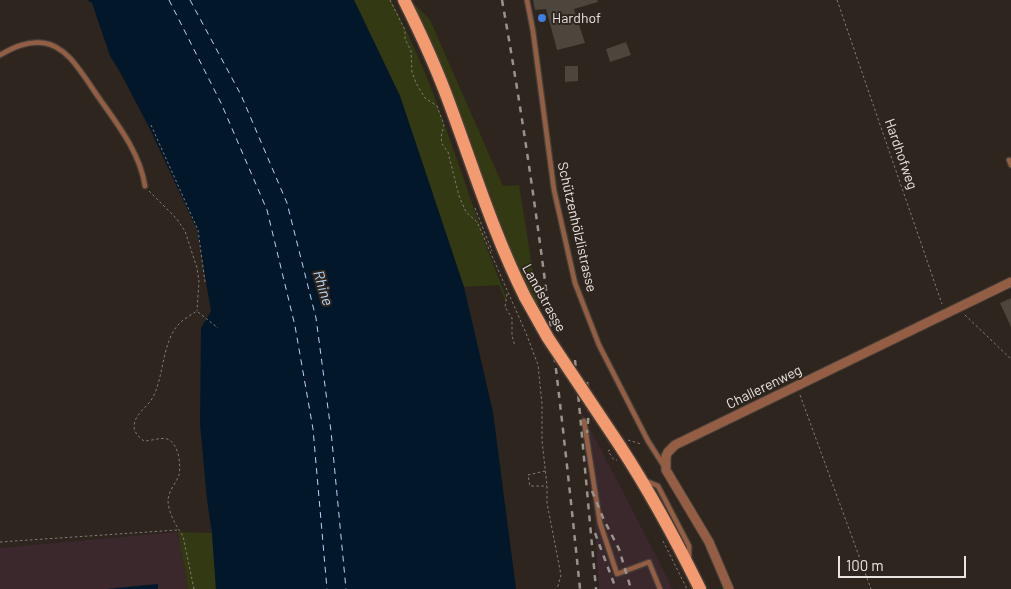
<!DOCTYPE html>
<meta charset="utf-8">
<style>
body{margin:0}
#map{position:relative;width:1011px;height:589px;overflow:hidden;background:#2d251e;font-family:Barlow,sans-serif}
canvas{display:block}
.scale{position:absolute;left:838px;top:556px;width:128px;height:22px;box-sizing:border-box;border:2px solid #eae4e0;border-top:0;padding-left:6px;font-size:15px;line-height:18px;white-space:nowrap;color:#eae4e0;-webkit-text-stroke:4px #2d251e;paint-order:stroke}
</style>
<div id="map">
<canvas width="1011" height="589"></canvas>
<div class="scale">100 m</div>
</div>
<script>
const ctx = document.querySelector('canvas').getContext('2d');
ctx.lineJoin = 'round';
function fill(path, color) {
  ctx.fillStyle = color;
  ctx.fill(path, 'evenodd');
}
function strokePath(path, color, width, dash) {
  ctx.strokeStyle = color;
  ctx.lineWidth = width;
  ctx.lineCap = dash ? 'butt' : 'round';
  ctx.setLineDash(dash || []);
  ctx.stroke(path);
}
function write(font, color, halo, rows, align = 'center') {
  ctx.font = font + ' Barlow,sans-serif';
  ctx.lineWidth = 4;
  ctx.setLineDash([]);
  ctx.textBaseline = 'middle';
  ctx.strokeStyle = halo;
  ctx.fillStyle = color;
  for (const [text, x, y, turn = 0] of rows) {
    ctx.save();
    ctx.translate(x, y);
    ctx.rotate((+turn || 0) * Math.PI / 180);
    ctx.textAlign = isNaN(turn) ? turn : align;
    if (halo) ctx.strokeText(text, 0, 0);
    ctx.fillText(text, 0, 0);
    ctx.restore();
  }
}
fill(new Path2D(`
 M580,409l93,180h-74l-5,-77z
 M178,532l10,57h-188v-41z`), '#3b282d');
fill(new Path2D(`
 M354,0h37c21,41 39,82 54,126 18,49 33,98 54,146l-23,-52 30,77v5l-7,-17 -35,2 -64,-191z
 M411,0l19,20 73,166 16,-1 20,125 -27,-53z
 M178,532l34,1 4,56h-28z`), '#333912');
fill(new Path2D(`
 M87,0h267l46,96 64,191 29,125 23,177h-300l-4,-56 -5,-33 -7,-76 1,-96 10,-17 -14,-81 -47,-101 -30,-57 -10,-16 -18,-53z
 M158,584v5h-52z`), '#03172a');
strokePath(new Path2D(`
 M169,0l52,103 46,107 28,116 18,103 14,160
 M190,0l51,95 46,108 29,115 15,113 15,158`), '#b4d6f8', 1, [6, 5]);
fill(new Path2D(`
 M533,0h64l1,2 -24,7 11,34 -28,7 -11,-41 -11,1z
 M626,42l5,13 -21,7 -4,-13z
 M565,66h13v15l-13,1z
 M1011,298v29l-11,-24z`), '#4c463c');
const service = new Path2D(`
 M527,0l6,31 21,159 21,93 24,62 49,96 16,25
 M0,55c14,-8 27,-14 44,-12 9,1 19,8 26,15 11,12 20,27 29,40 19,27 41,55 46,88
 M1009,160l2,5
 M584,421l16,102 17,51 32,-12 11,27
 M646,481l12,5 31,60v12`);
const minor = new Path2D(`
 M729,589l-20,-47 -43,-72v-14l2,-4 7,-7 336,-163`);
const primary = new Path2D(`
 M404,0c17,34 33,69 46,105 24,65 44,130 75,192
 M620,446c30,46 56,94 80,143`);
strokePath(service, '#474039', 7);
strokePath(minor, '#474039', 11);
strokePath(primary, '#474039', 15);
strokePath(new Path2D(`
 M390,0l15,30v9l6,12 1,21 4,11 9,15 12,8 7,19 -3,12 1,7 6,8 11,44 7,16 11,10 49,111 12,32 4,39v36l5,46v17l14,72 -4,14
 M837,0l105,304
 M151,125l47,105 7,52
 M149,191l27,27 9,13 12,37 2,13 -2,30
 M475,208l17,43
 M507,294l-2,13 7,11v18l3,10
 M198,312l20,16
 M965,315l46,44
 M800,395l71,194
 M628,440l13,4
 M610,450l-2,1 6,9h3
 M545,471l-17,4 2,11h17
 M663,541l24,48
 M0,542l177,-12
 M194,589l-11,-53c-7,-10 -15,-24 -15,-36 1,-10 8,-17 11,-25 2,-10 0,-32 -12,-36 -6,-2 -16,2 -23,2 -5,-4 -10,-8 -10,-15 1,-13 14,-19 19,-29 11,-21 9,-54 25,-72 5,-6 13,-10 19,-14`), '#847d77', 1, [2.5, 2.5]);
strokePath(service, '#945e44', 4.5);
strokePath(minor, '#945e44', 9);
strokePath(primary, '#f39a70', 12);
strokePath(new Path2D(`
 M502,0c35,195 58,392 78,589
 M575,360l21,229
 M587,382l2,29 -2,22
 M592,491l12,29 15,29 12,40
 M595,533l21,56`), '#9a938d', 2.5, [6, 6]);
const primaryBridge = new Path2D(`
 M525,297l23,41 72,108`);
strokePath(primaryBridge, '#474039', 15, []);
strokePath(primaryBridge, '#f39a70', 12);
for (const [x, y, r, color] of [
 [542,18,5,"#3f7fe0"]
]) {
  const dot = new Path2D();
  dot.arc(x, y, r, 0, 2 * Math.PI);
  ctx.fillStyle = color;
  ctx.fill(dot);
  strokePath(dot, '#2d251e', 2);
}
write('14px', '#eae4e0', '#2d251e', [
 ["Hardhof",552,18]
], 'left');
write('14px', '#eae4e0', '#2d251e', [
 ["Hardhofweg",901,154,71],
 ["Schützenhölzlistrasse",577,227,77],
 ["Landstrasse",544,298,61],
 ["Challerenweg",764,387,-26]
]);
write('italic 15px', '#b4d6f8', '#2d251e', [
 ["Rhine",323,288,73]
]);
</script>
